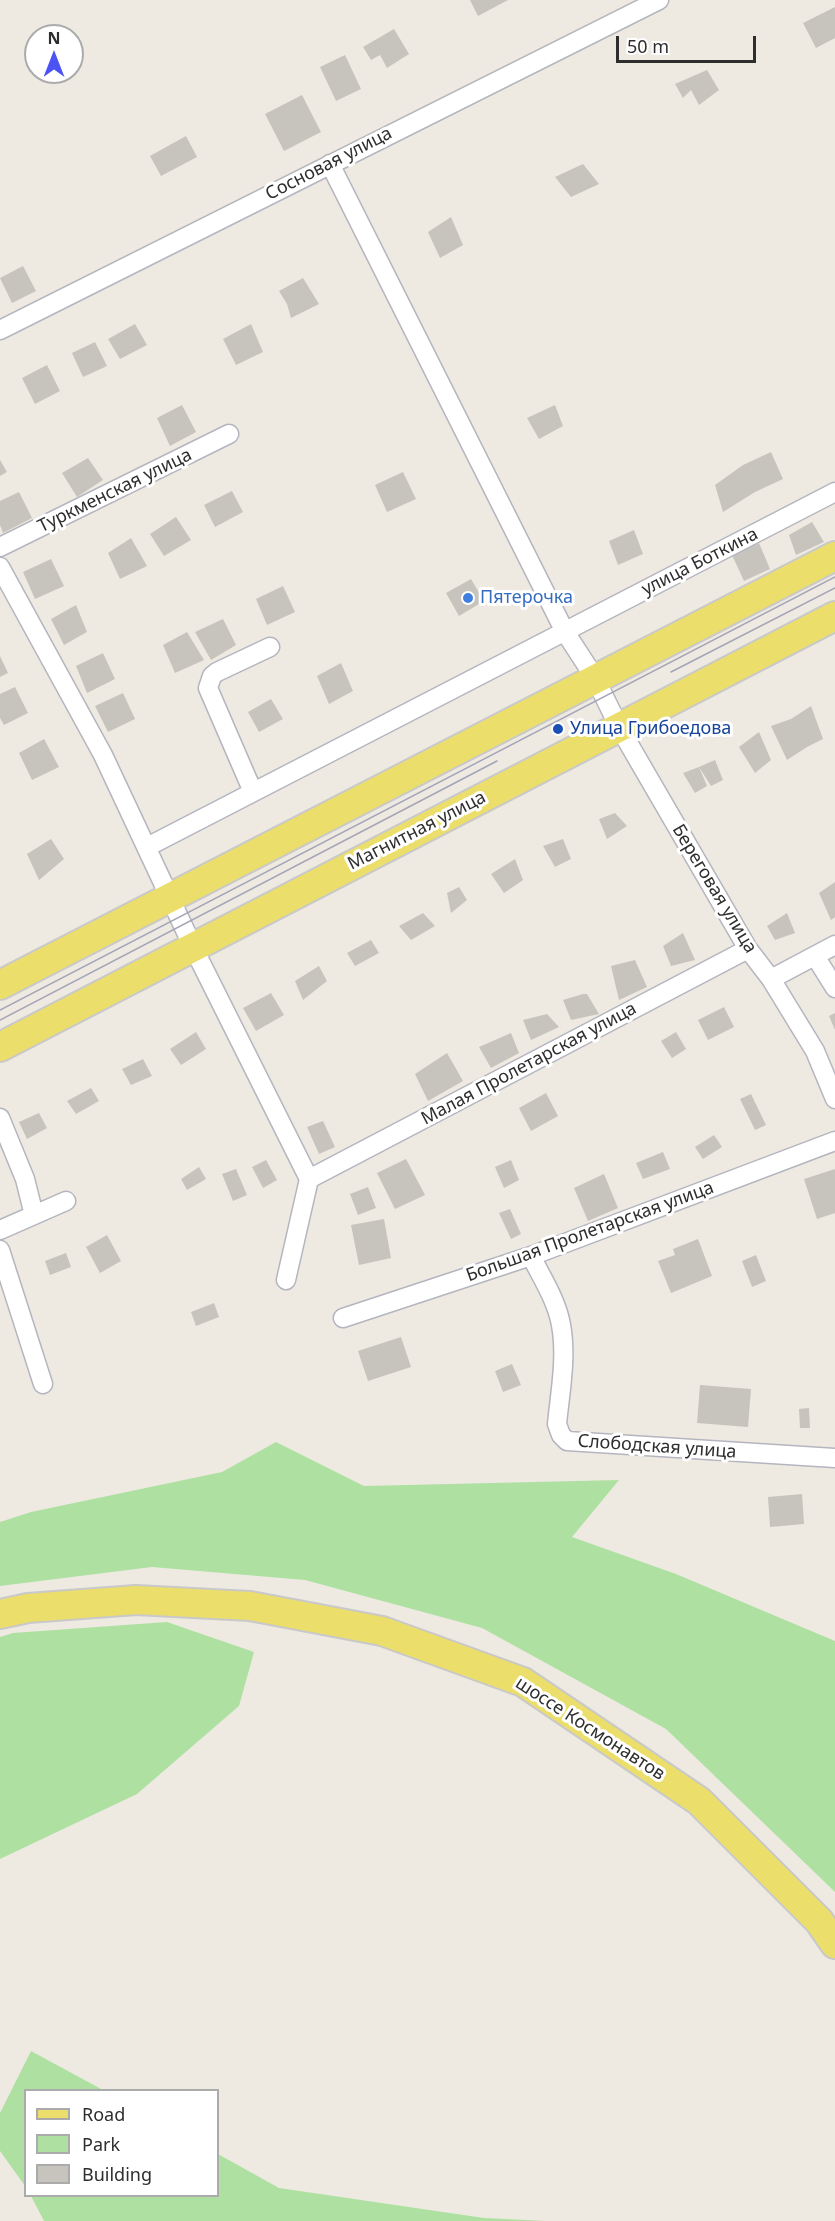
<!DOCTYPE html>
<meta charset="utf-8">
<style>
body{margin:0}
#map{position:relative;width:835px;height:2221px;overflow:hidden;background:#eeeae2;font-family:"Noto Sans",sans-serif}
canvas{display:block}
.legend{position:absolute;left:24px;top:2089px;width:195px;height:108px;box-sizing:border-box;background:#fff;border:2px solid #ababab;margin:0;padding:8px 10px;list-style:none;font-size:18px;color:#2e2e2e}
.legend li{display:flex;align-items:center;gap:12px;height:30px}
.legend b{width:30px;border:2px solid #ababab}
.north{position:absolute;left:24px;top:24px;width:60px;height:60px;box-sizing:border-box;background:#fff;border:2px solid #ababab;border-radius:50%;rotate:0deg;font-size:16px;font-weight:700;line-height:24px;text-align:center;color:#2e2e2e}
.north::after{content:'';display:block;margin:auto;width:21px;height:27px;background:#4b53f2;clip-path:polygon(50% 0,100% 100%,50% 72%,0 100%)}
.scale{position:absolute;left:616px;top:36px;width:140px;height:27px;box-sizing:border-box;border:3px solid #2e2e2e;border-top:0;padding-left:8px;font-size:18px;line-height:21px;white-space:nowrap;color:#2e2e2e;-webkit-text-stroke:4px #fff;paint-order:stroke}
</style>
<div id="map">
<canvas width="835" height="2221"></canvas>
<ul class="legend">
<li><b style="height:8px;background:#ebde6a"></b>Road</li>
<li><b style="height:16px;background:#aee1a1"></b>Park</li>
<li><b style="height:16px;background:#c7c4bd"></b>Building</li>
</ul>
<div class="north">N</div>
<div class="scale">50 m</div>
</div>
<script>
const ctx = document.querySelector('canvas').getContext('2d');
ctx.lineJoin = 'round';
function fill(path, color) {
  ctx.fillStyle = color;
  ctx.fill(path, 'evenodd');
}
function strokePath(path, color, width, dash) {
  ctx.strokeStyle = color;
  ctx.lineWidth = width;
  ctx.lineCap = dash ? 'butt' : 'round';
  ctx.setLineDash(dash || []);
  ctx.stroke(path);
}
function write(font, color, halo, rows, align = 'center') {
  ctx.font = font + ' "Noto Sans",sans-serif';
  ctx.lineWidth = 6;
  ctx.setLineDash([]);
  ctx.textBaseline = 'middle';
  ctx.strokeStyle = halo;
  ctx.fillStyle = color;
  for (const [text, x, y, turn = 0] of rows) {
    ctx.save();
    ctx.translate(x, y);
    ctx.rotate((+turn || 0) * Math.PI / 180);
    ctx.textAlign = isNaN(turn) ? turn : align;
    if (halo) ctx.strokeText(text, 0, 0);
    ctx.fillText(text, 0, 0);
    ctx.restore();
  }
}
fill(new Path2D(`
 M276,1442l88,44 255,-6 -47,57 104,37 159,67v251l-169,-163 -184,-101 -177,-48 -153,-13 -152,19v-64l31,-10 191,-40z
 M167,1622l87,30 -15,54 -102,88 -137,65v-222l13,-4z
 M31,2051l72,39h-77l-1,96 -25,-35v-38z
 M218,2154l61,34 205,30 62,3h-502l-13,-25h187z`), '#aee1a1');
fill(new Path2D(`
 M470,0h38l-30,16z
 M835,7v31l-19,10 -13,-25z
 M394,29l15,25 -22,14 -7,-13 -9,5 -8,-13z
 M345,55l16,34 -25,12 -16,-34z
 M707,70l12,20 -20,15 -8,-15 -8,8 -8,-14z
 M302,95l19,37 -37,19 -19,-37z
 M186,136l11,21 -36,19 -11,-20z
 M583,164l16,20 -28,13 -16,-20z
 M451,217l12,28 -23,13 -12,-26z
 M23,266l13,25 -24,12 -12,-25z
 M303,278l16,26 -28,14 -4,-14 -8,-13z
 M135,324l12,21 -27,14 -12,-20z
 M251,324l12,28 -27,13 -13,-26z
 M95,342l12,24 -24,11 -11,-24z
 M47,365l13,26 -25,13 -13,-26z
 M182,405l14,27 -26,14 -13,-28z
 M555,405l8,21 -24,13 -12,-21z
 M771,452l12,27 -28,13 -32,20 -8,-27 28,-20z
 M88,458l15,22 -26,17 -15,-24z
 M0,460l7,12 -7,4z
 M403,472l13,27 -29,13 -12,-27z
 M232,491l11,21 -28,15 -11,-22z
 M19,492l13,26 -29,15 -3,-8v-24z
 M176,517l15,23 -27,16 -14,-22z
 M812,522l12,20 -28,13 -7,-20z
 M634,530l9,24 -25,11 -9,-24z
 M131,538l16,28 -27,13 -12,-26z
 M759,543l11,26 -26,12 -12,-26z
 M51,559l13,27 -29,13 -12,-27z
 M471,579l13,22 -25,15 -13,-23z
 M283,586l12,26 -28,13 -11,-26z
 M76,605l11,27 -23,13 -13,-26z
 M223,619l13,26 -25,15 -16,-28z
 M187,632l17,28 -29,13 -12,-28z
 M103,653l12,26 -28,14 -11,-27z
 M0,656l8,17 -8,4z
 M341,663l12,28 -24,13 -12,-28z
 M15,687l13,26 -24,12 -4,-7v-24z
 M123,693l12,26 -27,13 -13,-26z
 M271,699l12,20 -24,13 -11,-20z
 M811,706l12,33 -16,8 -20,13 -16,-34 20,-7z
 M759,732l12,28 -16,13 -16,-26z
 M44,739l15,28 -27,13 -13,-27z
 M715,760l8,20 -12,6 -12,-19z
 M699,767l8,19 -12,7 -12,-20z
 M615,813l12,13 -20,13 -8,-20z
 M51,839l13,20 -25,21 -12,-26z
 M563,839l8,20 -16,8 -12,-21z
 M515,859l8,21 -19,13 -13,-19z
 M835,882v35l-4,3 -12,-27z
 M459,887l8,13 -16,13 -4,-20z
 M423,913l12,13 -24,14 -12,-14z
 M787,913l8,20 -20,7 -8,-14z
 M683,933l12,27 -24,6 -8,-20z
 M371,940l8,13 -24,13 -8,-13z
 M635,960l12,27 -28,13 -8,-34z
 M319,966l8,15 -24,19 -8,-19z
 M271,993l13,22 -28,16 -13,-23z
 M583,994h4l12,20 -28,6 -8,-20z
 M724,1007l10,20 -26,13 -10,-20z
 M835,1013v17l-6,-14z
 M547,1014l12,13 -28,13 -8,-20z
 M196,1032l10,17 -25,16 -11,-16z
 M676,1032l10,17 -14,9 -11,-17z
 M511,1033l8,20 -28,15 -12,-21z
 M447,1053l16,28 -35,20 -13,-27z
 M143,1059l9,17 -21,9 -9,-16z
 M91,1088l8,13 -23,13 -9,-13z
 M546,1093l12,23 -27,15 -12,-23z
 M751,1094l15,31 -11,5 -15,-31z
 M39,1113l8,15 -20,11 -8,-17z
 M323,1121l12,26 -16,7 -12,-27z
 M714,1135l8,12 -19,12 -8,-12z
 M663,1152l7,17 -27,10 -7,-16z
 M406,1159l19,36 -30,14 -18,-36z
 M266,1160l11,20 -14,8 -11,-21z
 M511,1160l8,20 -15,8 -9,-21z
 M199,1167l7,12 -19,11 -6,-11z
 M236,1169l11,26 -14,6 -11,-27z
 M835,1169v44l-18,6 -13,-40z
 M604,1174l14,34 -30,13 -14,-33z
 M368,1187l8,21 -18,7 -8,-21z
 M510,1209l11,25 -10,5 -12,-26z
 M384,1219l7,39 -32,7 -8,-40z
 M107,1235l14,26 -21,12 -14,-26z
 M698,1239l14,37 -41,17 -13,-32 17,-6 -2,-6z
 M66,1253l5,14 -21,8 -5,-14z
 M756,1255l10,26 -14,6 -10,-26z
 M214,1303l5,14 -23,9 -5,-14z
 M401,1337l10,30 -43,14 -10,-30z
 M512,1364l9,21 -18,7 -8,-21z
 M700,1385l51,4 -3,38 -51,-4z
 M809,1408l1,20h-10l-1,-19z
 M802,1494l2,30 -34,3 -2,-30z`), '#c7c4bd');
const minor = new Path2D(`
 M330,164l235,468 30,46 24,49 129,222 23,30 44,72 20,48
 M0,330l659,-330
 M0,547l229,-113
 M0,567l103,188 90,192 116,232 -23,101
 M253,792l-45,-104 4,-12 5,-4 53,-25
 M147,847l688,-355
 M815,956l20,32
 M771,979l64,-34
 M0,1118l25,61 9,36
 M309,1179l439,-230
 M0,1230l66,-29
 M0,1250l43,134
 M531,1256c11,22 26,45 30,69 6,32 -1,68 -4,99l4,11 6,6 268,17
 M343,1318l188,-62 304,-115`);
const primary = new Path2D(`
 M0,985l835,-429
 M0,1047l835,-431
 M0,1614l28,-6 108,-8 114,6 132,25 141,51 176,119 120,120 16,23`);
strokePath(minor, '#b5b5c0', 21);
strokePath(primary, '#c9c9c9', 32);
strokePath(minor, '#fff', 18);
strokePath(primary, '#ebde6a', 28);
strokePath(new Path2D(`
 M671,672l164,-84
 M0,1010l835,-433
 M0,1020l497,-259`), '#a4a4b7', 1.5);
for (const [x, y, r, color] of [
 [468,598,6,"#3f7fe0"],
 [558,729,6,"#1a4fb4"]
]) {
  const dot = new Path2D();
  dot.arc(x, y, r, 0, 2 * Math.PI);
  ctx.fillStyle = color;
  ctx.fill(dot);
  strokePath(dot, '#fff', 2);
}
write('18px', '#2e2e2e', '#fff', [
 ["Сосновая улица",329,164,-27],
 ["Туркменская улица",115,491,-26],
 ["улица Боткина",700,562,-27],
 ["Магнитная улица",417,831,-27],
 ["Береговая улица",714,889,59],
 ["Малая Пролетарская улица",529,1064,-28],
 ["Большая Пролетарская улица",590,1232,-20],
 ["Слободская улица",657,1447,4],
 ["шоссе Космонавтов",590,1729,33]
]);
write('18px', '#366cbe', '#fff', [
 ["Пятерочка",480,598]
], 'left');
write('18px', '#164399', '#fff', [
 ["Улица Грибоедова",570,729]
], 'left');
</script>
